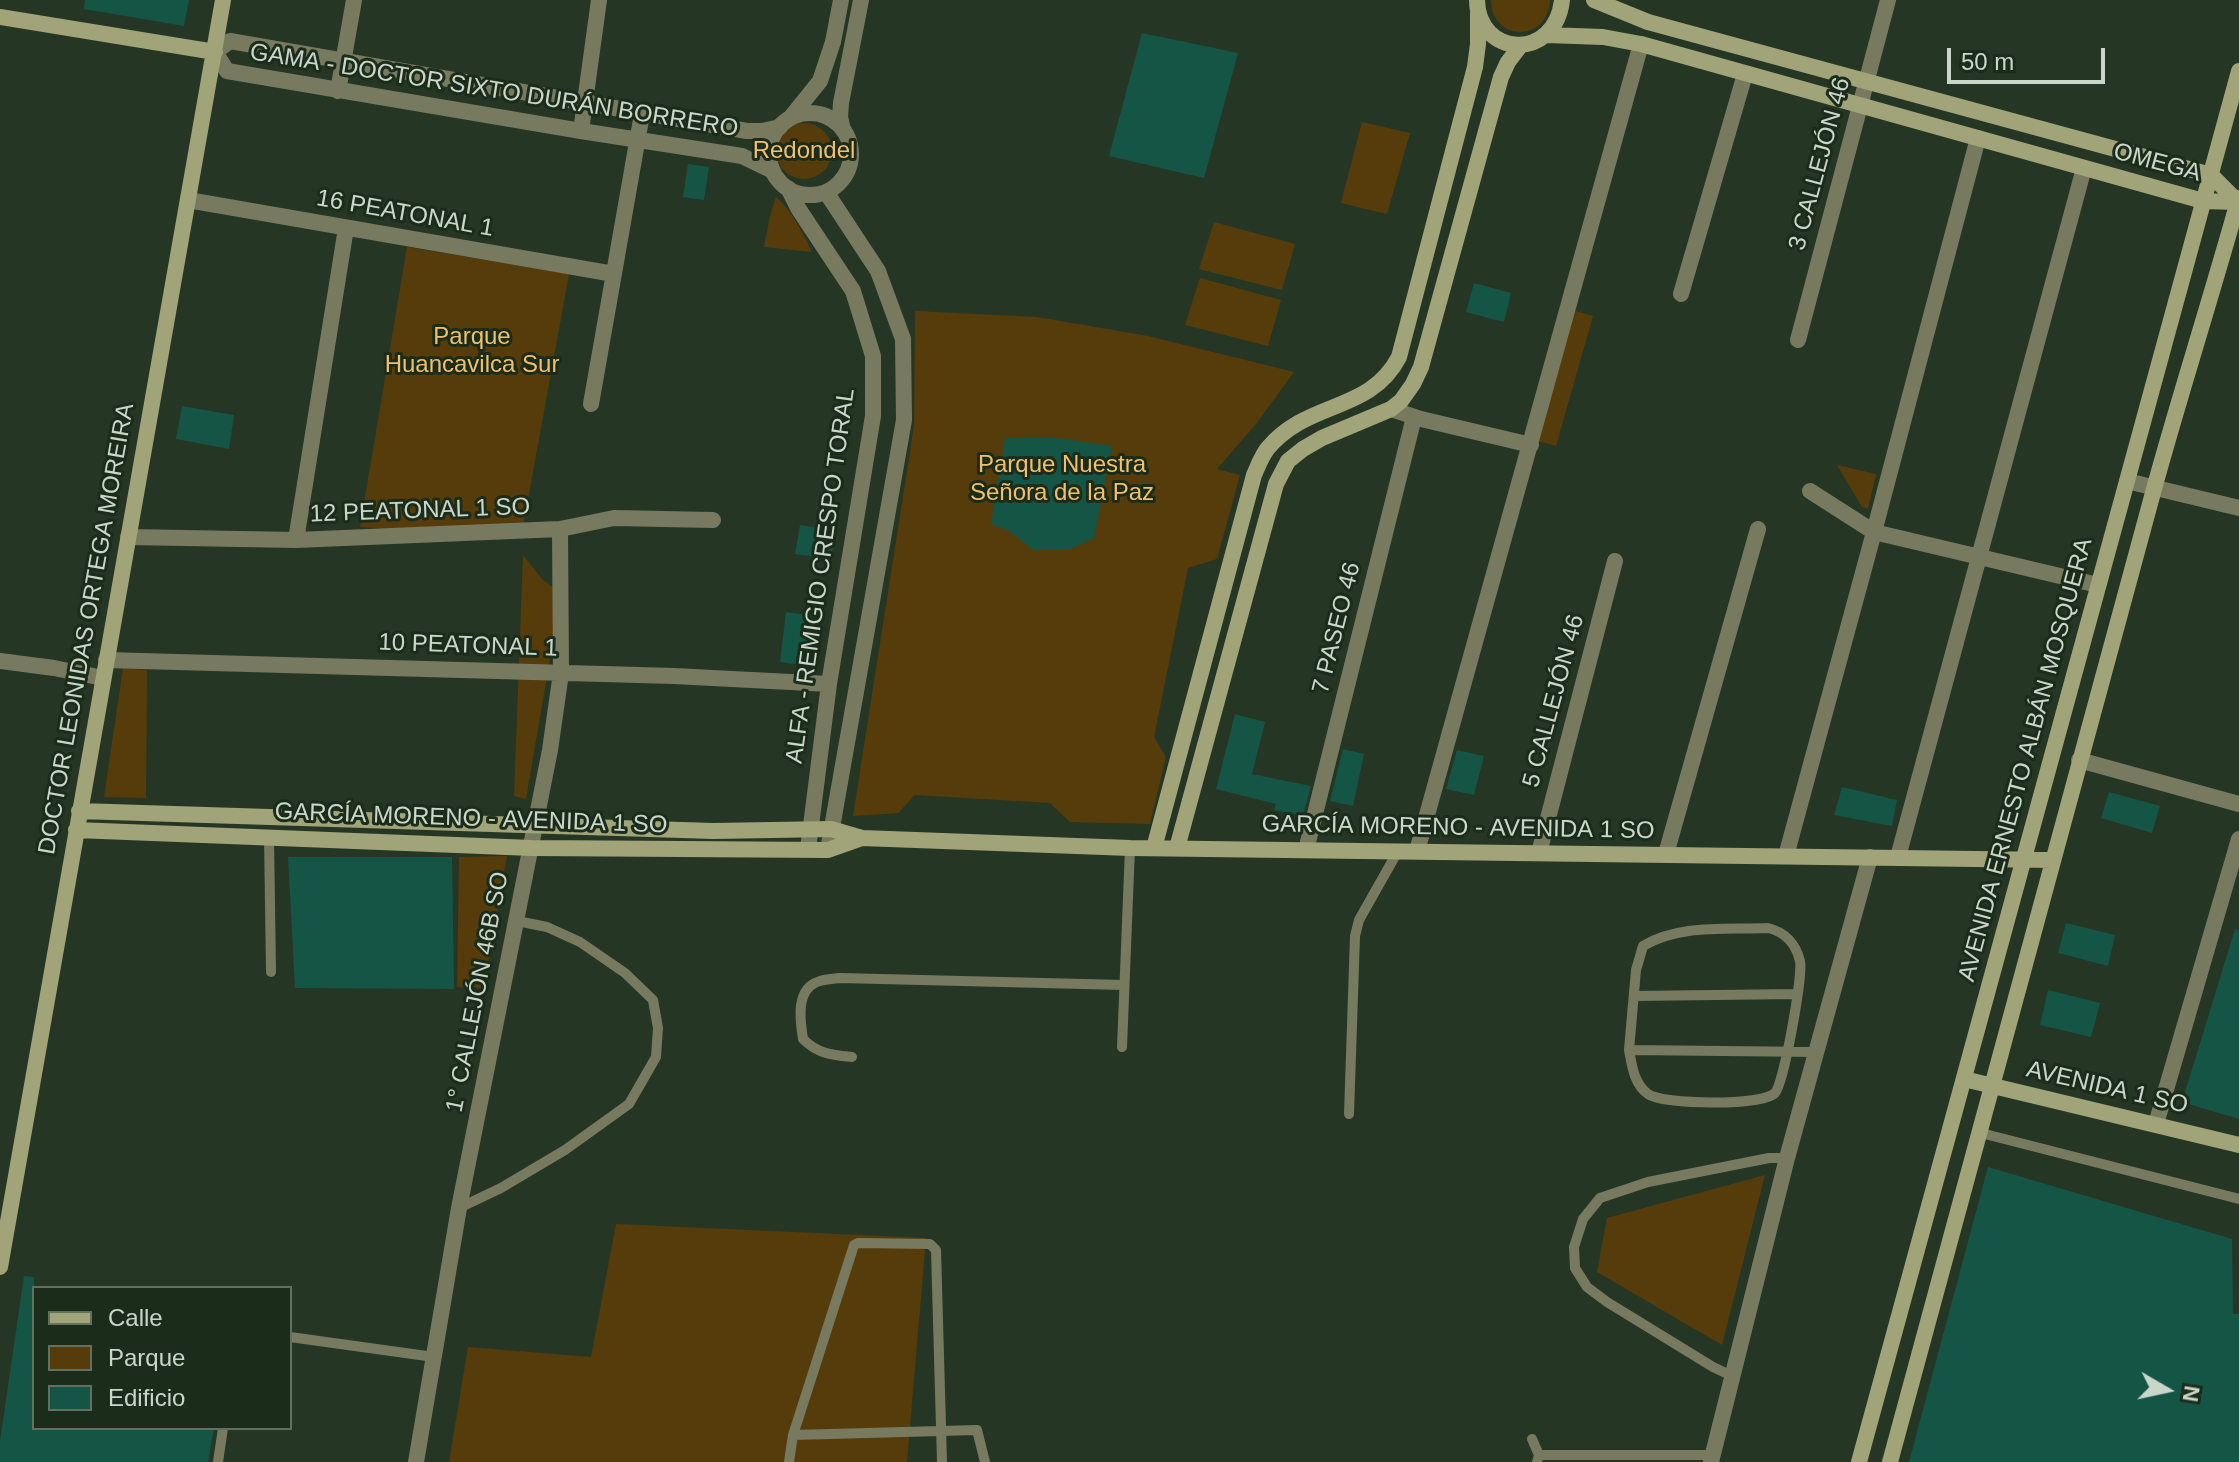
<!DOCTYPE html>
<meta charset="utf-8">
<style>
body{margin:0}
#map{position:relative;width:2239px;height:1462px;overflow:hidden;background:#263624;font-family:Helvetica,sans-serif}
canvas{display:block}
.legend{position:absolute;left:32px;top:1286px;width:260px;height:144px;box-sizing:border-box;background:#1c2c1a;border:2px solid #627060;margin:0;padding:10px 14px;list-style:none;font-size:24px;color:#cbd6ca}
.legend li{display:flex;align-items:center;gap:16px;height:40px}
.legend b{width:40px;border:2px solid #627060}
.north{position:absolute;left:2127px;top:1350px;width:80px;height:80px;-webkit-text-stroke:6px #1c2c1a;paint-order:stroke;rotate:99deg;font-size:22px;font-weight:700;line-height:32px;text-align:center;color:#cbd6ca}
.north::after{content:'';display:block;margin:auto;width:28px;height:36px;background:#cbd6ca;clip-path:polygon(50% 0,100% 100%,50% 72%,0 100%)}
.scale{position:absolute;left:1947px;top:48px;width:158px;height:36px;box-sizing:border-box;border:4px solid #cbd6ca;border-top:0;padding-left:10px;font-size:24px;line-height:28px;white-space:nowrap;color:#cbd6ca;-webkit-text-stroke:6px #1c2c1a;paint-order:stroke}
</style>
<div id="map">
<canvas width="2239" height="1462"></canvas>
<ul class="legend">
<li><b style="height:10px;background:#a1a379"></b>Calle</li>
<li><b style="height:22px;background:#563c0b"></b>Parque</li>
<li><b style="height:22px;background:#155546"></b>Edificio</li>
</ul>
<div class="north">N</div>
<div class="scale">50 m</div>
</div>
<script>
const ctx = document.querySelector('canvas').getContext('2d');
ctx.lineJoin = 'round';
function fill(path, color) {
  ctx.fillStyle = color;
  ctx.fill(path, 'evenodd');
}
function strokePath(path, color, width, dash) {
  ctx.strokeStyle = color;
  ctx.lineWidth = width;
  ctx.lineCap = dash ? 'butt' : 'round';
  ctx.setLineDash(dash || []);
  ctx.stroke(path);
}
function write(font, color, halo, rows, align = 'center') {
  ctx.font = font + ' Helvetica,sans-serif';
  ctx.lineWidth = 6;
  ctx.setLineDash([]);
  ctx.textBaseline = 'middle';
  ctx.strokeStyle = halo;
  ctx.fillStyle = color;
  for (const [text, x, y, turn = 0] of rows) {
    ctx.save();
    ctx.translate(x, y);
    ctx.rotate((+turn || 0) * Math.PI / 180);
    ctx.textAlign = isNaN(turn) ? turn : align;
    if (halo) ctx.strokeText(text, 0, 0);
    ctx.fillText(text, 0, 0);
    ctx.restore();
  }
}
fill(new Path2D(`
 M1491,0h59c-1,42 -58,43 -59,0z
 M1362,122l48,11 -23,81 -46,-11z
 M776 151a28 28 0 1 1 56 0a28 28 0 1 1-56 0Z
 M776,197c16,14 27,36 36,55l-48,-5 6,-31z
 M1214,222l81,22 -13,46 -83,-21z
 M407,247l162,27 -48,264 -161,-11z
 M1200,278l81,22 -13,46 -83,-21z
 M1572,310l21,6 -37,130 -21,-6z
 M915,311l122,6 111,19 146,36 -38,52 -39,45 23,6 -23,84 -29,9 -34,169 12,20 -16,67 -80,-2 -20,-19 -135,-8 -17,18 -45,3 61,-390z
 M1837,465l39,9 -8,35 -6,-2z
 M523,555l19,24 19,15 -35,205 -12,-3z
 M123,668l24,2 -1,128 -42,-1z
 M507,856l-23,132 -27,-1 2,-130z
 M1765,1175l-43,170 -125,-73 10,-54z
 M616,1224l310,14 -19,224h-458l19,-115 123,10z`), '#563c0b');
fill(new Path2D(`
 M85,0h104l-5,26 -100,-17z
 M1142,33l96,20 -34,125 -95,-22z
 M688,164l21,3 -5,33 -21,-3z
 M1474,283l37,10 -7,29 -38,-10z
 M182,406l52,9 -5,34 -53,-10z
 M1050,437l62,9 -18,92 -26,12h-35l-24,-19 -18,-7 14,-86z
 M800,525l36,6 -5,28 -36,-5z
 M786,612l35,5 -7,50 -34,-5z
 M1235,714l30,8 -13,52 59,12 -8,30 -29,-6 2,-6 -60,-15z
 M1343,749l21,5 -11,52 -23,-5z
 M1457,750l27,6 -10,39 -28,-6z
 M1842,787l55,13 -5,26 -58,-11z
 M2109,792l51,14 -8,27 -51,-15z
 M288,857h164l2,132 -159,-1z
 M2066,923l49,12 -7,31 -50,-13z
 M2235,929l4,1v189l-57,-17z
 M2048,990l52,13 -9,34 -51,-12z
 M1988,1167l244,72 1,75h6v148h-330z
 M24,1276l10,1v151h180l-6,34h-208v-21z`), '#155546');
strokePath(new Path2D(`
 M269,837l2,135
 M1634,996l162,-2
 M1122,1047l8,-199
 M1629,1050c3,16 5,34 19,44 14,11 115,12 127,-1 9,-10 28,-117 25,-132 -4,-17 -15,-29 -32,-33 -41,2 -90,-4 -125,18l-7,24 -7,80 187,2
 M852,1057c-20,-2 -34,-3 -49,-18 -3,-19 -8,-51 17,-58 6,-2 13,-2 20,-3l284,7
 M1349,1114l6,-178 4,-16 39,-69
 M1981,1133l258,66
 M459,1208l42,-20 64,-38 64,-46 27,-47 2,-29 -5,-28 -28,-27 -45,-31 -33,-15 -30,-6
 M290,1337l144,20
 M1732,1376l-19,-9 -106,-65 -20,-15 -12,-19 -1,-21 9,-28 17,-21 48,-16 121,-24h18
 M1532,1439l7,16
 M218,1462l5,-34
 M789,1462l4,-27
 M942,1462l-6,-212 -6,-6 -72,-1 -4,2 -61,190 184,-5 8,32
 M1537,1462l2,-7h174`), '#787a60', 10);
strokePath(new Path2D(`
 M338,91l16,-91
 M769 154a41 41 0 1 1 82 0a41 41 0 1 1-82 0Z
 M791,117l29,-36 13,-39 8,-42
 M843,130l-3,-13 1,-14 20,-103
 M581,131l18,-131
 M773,171l-31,-15 -161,-25 -354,-60 -12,-19 15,-11 517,90h15l18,-4
 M788,188l10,20 55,83 20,65v60l-44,268 -21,165
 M826,192l52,79 25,68 1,81 -76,430
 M188,200l426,74
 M1681,294l64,-220
 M1798,340l90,-340
 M591,404l51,-290
 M1391,409l30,10 110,26
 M2127,481l112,27
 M1810,491l64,41 224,53
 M128,537l168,3 264,-11 54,-11 99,2
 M296,540l50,-312
 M106,660l568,16 155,8
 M0,661l54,7 49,10
 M2079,760l160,44
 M1306,850l108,-433
 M1417,851l224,-807
 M1539,853l76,-292
 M1666,854l92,-325
 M1786,856l88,-324 104,-394
 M1898,857l186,-689
 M2156,1124l83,-285
 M416,1462l43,-254 91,-458 11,-77 -1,-144
 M1711,1462l76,-304 83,-301`), '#787a60', 16);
strokePath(new Path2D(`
 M1477,0c1,57 78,62 85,0
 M1594,0l54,22 563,153 27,27
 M0,17l215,35
 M1547,35l56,2 38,7 562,157 35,1
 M79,811l634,20 118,-2 31,9 268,10 923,12
 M76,830l456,18 296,2 34,-12
 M1154,848l100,-373c4,-9 8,-20 14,-27 40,-48 102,-35 131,-91l76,-290 3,-23v-31
 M1177,848l99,-364 12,-23 15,-12 19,-11 69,-29 10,-8 12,-17 8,-17 80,-290 7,-15 13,-17
 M1964,1079l275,66
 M0,1267l223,-1267
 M1859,1462l380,-1391
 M1890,1462c90,-324 176,-649 264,-973 27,-98 58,-194 85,-291`), '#a1a379', 16);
write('24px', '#cbd6ca', '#1c2c1a', [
 ["GAMA - DOCTOR SIXTO DURÁN BORRERO",494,91,9],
 ["OMEGA",2157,163,15],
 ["3 CALLEJÓN 46",1820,164,-75],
 ["16 PEATONAL 1",405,214,10],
 ["12 PEATONAL 1 SO",420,511,-2],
 ["ALFA - REMIGIO CRESPO TORAL",821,576,-82],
 ["7 PASEO 46",1337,628,-76],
 ["DOCTOR LEONIDAS ORTEGA MOREIRA",87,629,-80],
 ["10 PEATONAL 1",468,646,2],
 ["5 CALLEJÓN 46",1554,701,-75],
 ["AVENIDA ERNESTO ALBÁN MOSQUERA",2026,760,-75],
 ["GARCÍA MORENO - AVENIDA 1 SO",471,819,2],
 ["GARCÍA MORENO - AVENIDA 1 SO",1458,828,1],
 ["1° CALLEJÓN 46B SO",478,992,-79],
 ["AVENIDA 1 SO",2107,1088,13]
]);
write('24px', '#f1bf6d', '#1c2c1a', [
 ["Redondel",804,151],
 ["Parque",472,337],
 ["Huancavilca Sur",472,365],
 ["Parque Nuestra",1062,465],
 ["Señora de la Paz",1062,493]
]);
</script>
